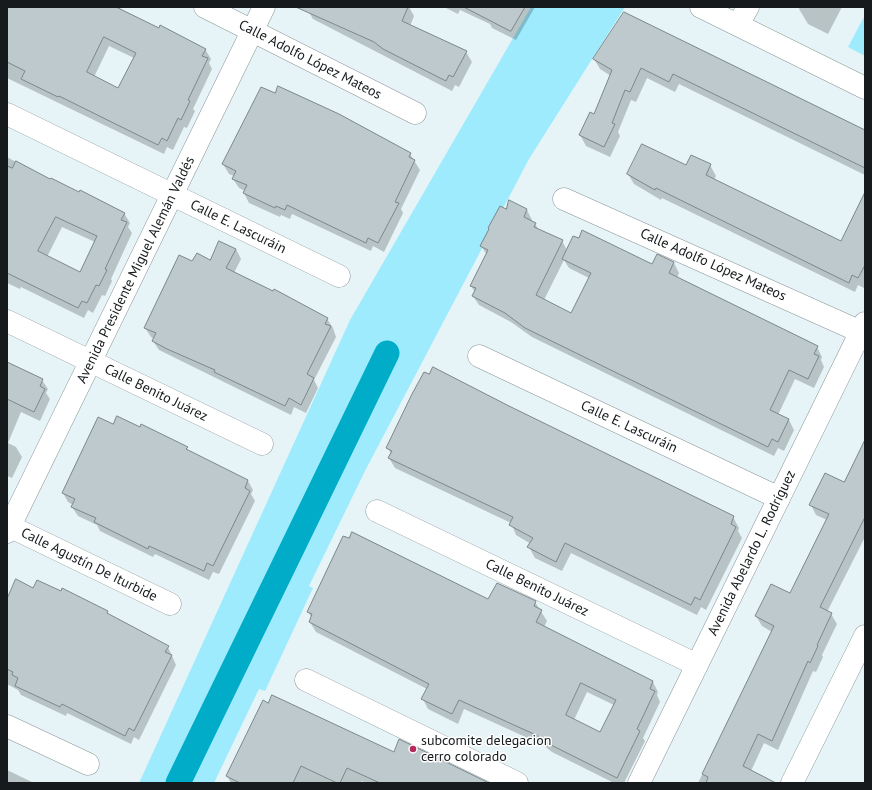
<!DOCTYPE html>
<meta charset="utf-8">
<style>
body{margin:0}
#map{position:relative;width:872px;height:790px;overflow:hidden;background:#e7f4f7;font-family:"PT Sans",sans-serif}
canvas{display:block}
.frame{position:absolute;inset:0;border:8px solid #161a1c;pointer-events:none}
</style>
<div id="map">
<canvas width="872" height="790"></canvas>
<div class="frame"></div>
</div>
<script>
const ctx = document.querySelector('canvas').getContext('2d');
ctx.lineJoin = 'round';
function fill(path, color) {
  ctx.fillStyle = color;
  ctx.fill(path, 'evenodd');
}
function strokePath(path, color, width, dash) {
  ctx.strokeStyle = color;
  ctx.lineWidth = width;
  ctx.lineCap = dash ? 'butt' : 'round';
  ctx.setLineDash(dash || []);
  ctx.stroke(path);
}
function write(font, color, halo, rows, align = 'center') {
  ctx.font = font + ' "PT Sans",sans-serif';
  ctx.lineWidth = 3;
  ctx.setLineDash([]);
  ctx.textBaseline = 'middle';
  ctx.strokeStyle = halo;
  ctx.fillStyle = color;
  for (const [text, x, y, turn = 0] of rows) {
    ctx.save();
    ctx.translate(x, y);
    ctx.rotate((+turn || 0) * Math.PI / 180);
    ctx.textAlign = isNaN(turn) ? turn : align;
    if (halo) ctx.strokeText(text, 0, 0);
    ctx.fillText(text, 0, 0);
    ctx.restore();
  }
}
fill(new Path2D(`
 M531,7h94l-96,152 -164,312 -56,115 4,2 -48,103 -6,-2 -45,94h-75l211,-463z
 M865,15v41l-17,-9z`), '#9febfe');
fill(new Path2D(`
 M7,7h110l42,22 46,20 6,10 -2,4 3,6 -19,40 2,2 -8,17 -3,-1 -11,23 -6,-3 -3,7 -157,-76zM109,46l25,12 -15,31 -25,-12z
 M308,7h101l5,9 -4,10 56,26 6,10 -13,25 -4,-2 -3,6 -139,-72 -6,-10z
 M444,7h91l-19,33 -24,-12 -2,-4 -30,-14 -2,4z
 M800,7h42l-14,27 -20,-10 -9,-15z
 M624,14l241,117v44l-186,-91 -4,8 -28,-14 -11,24 -5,-2 -13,32 2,4 -10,21 -24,-11 -6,-11 15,-19 16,-40 -11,-7 -6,-10z
 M410,154l10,16 -19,39 2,4 -19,39 -11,-6 -2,5 -79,-37 -2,5 -9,-4 -1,2 -31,-14 -5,-10 1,-2 -6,-3 -6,-9 1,-3 -5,-2 -6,-10z
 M7,157l44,24 73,32 6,10 -2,4 4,6 -21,46 1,2 -7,15 -3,-1 -9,18 -5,-3 -4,8 -63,-31 -1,2 -13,-6zM62,227l33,15 -15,31 -33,-16z
 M710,165l6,11 -2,4 128,63 23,-32 -1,77 -6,-3 -3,7 -193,-94 -1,2 -27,-16 -6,-10z
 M506,210h21l5,10 -1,2 4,2 4,6 23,11 5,9 85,15 22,-2 5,10 -2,5 140,69 5,10 -1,3 3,7 -10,21 -19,-9 -17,36 11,5 5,10 -10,21 -6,-3 -4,8 -242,-119 -21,-15 -32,-17 -6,-9 2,-4 -4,-6 16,-31 -6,-9zM564,260l5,8 20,10 -17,36 -28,-14z
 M236,249l5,10 -7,14 93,46 6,9 3,9 -22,43 4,8 -12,25 -12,-6 -3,8 -132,-65 -6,-9 1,-2 -3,-2 -6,-9 48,-65 18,-2z
 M7,362l35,18 6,9 -2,4 4,6 -10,22 -19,-9 -13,31 8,4 6,10 -10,21 -5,-2z
 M508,407l225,110 6,11 -1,3 4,7 -36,72 -5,-3 -4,8 -126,-62 -9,18 -27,-13 -6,-11 2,-3 -15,-9 -5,-12 -116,-55 -6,-10 2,-4 -3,-6z
 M113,425l74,23 2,4 59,29 5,9 -2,4 4,7 -36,73 -6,-2 -4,8 -54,-26 -2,3 -53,-26 -3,-6 -19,-9 -6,-9 1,-2 -5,-3 -5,-9z
 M865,443v94l-38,75 4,2 6,10 -15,31 1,2 -7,15 -3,-1 -35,79 -14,-7 -13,28 10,12h-63l74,-151 -10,-6 -6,-10 34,-22 37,-74 -11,-5 -5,-10 34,-22z
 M353,532l44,22 2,4 89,42 47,2 12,19 -3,6 109,55 5,10 -1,3 3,7 -17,36 2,3 -21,42h-10l-62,-31 -9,-7 -79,-36 -6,15 -30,-15 -5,-10 4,-10 -111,-57 -6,-10 2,-4 -4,-6zM587,692l27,13 -13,28 -27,-13z
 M34,589l73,23 2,3 59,32 8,18 -37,75 -5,-3 -3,7 -64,-31 -1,3 -45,-21 -3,-5 -11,-6v-83z
 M394,753l92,30h-121l-3,-2 -1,2h-130l-4,-7z
 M7,770l27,13h-27z`), '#0003');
strokePath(new Path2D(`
 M178,783l209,-430`), '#00acc8', 25);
const building = new Path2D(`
 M7,7h109l43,21 1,-3 46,24 -4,7 6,2 -20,42 2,1 -9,19 -3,-2 -11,23 -5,-3 -4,7 -99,-49 -1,1 -37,-18 4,-8 -18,-9zM104,37l32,16 -18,35 -31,-16z
 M296,7h112l-6,14 65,30 -14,26 -4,-2 -3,6 -63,-32 -9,-7z
 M464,7h61l-14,24z
 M624,12l241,118v38l-192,-94 -4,8 -28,-14 -11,24 -5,-2 -13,33 3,1 -11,23 -25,-12 11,-23 4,2 18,-44 -19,-11z
 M278,86l61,28 72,39 -2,4 6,3 -20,42 4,1 -21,40 -10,-5 -2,5 -79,-38 -2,5 -9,-4 -1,2 -32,-15 4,-8 -15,-6 4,-8 -14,-7 39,-77 14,6z
 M642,144l44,21 5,-10 20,9 -5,11 135,66 24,-49v73l-7,13 -6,-3 -3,8 -193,-95 -1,2 -28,-16z
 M16,161l34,18 1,-1 28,14 1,-2 45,23 -4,7 6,2 -22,47 2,1 -8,16 -3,-1 -9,18 -5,-2 -4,7 -71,-35v-107l5,2zM56,217l41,19 -17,36 -42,-21z
 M509,200l18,9 -3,8 12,6 -2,4 29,13 -27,55 35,18 20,-40 -29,-14 11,-23 6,2 3,-8 70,34 5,-10 17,8 -5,11 149,73 -4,8 5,2 -11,23 -19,-9 -19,40 19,9 -11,23 -6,-3 -4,8 -243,-119 -20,-15 -33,-17 4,-8 -6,-2 18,-36 -8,-4 9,-17 -1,-1 12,-22 6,3z
 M219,241l17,8 -10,19 47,23 1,-2 54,29 -3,6 6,2 -24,48 7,4 -13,27 -12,-7 -4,8 -71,-34 1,-2 -48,-21 -15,-8 4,-8 -12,-5 35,-73 13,6 5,-8 13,7z
 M7,362l36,17 -3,7 5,3 -11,23 -27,-13z
 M433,367l76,39 225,110 -3,8 5,3 -36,73 -5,-3 -4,8 -126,-62 -9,19 -29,-15 6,-9 -24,-13 4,-8 -125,-59 4,-7 -6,-3 26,-54 12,-22 5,2z
 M117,416l23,11 1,-3 47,23 -2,2 62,31 -3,8 5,3 -37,75 -6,-3 -3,8 -55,-25 -1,3 -54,-27 2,-4 -25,-11 4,-8 -13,-6 36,-76 15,7z
 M865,440v77l-45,90 12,6 -15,32 1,1 -8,17 -2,-2 -36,80 -14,-7 -15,32 33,17h-70l2,-6 -6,-3 72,-148 -19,-10 16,-32 19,9 39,-79 -20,-9 16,-32 19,9z
 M352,532l136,67 9,-16 39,18 -2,5 8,4 -6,12 117,59 -3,8 5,2 -18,38 3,2 -23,47 -72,-36 1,-1 -10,-6 -77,-35 -7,14 -31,-15 8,-15 -120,-62 3,-8 -5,-2 36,-76 6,2zM581,683l35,17 -16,32 -34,-17z
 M16,579l17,9 4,-8 24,11 1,-3 46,23 -1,2 62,33 -4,6 7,3 -38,76 -5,-3 -4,8 -63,-32 -2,3 -45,-21 3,-8 -6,-3 1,-3 -6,-3v-70z
 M272,695l122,57 5,-13 90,44h-109l-33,-15 -7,15h-3l-36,-17 -8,17h-53l-14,-7 37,-76 5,3z`);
fill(building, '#bdc9cc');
strokePath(building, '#7b8789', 1);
const minor = new Path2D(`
 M205,7l210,106
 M738,25l10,-18
 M7,114l332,162
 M564,199l297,133
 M7,321l255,123
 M479,356l300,142
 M377,511l320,154
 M7,525l163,79
 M7,532l257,-525
 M306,680l211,103
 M7,726l81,38
 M792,783l73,-147`);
const tertiary = new Path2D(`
 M701,7l164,81
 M639,783l226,-460`);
strokePath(minor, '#8a9598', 23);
strokePath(tertiary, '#8a9598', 23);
strokePath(minor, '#fff', 22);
strokePath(tertiary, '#fff', 22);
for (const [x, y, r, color] of [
 [413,749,4,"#b72a5d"]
]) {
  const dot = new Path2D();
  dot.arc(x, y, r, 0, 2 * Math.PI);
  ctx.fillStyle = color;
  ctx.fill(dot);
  strokePath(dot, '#fefefe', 1.5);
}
write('14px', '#161a1c', '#fefefe', [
 ["Calle Adolfo López Mateos",310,60,27],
 ["Calle E. Lascuráin",238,227,26],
 ["Calle Adolfo López Mateos",713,265,24],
 ["Avenida Presidente Miguel Alemán Valdés",136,270,-64],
 ["Calle Benito Juárez",156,393,26],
 ["Calle E. Lascuráin",629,427,25],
 ["Avenida Abelardo L. Rodríguez",752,553,-64],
 ["Calle Agustín De Iturbide",89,565,26],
 ["Calle Benito Juárez",537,588,26]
]);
write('14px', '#161a1c', '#fefefe', [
 ["subcomite delegacion",421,741],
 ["cerro colorado",421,757]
], 'left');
</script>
